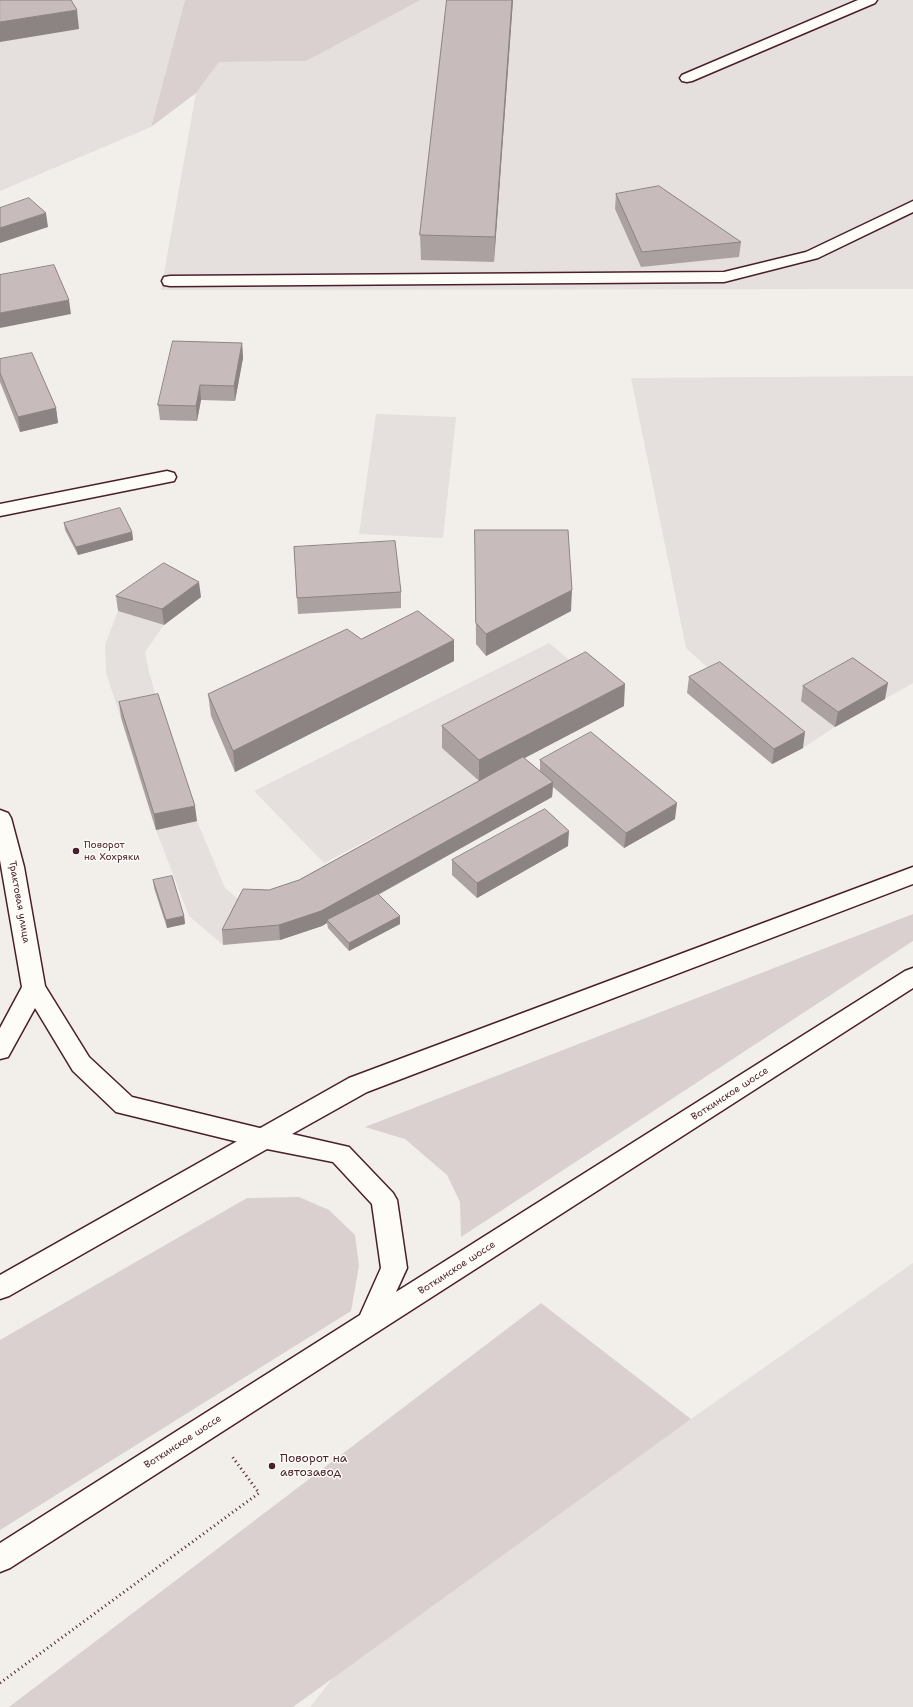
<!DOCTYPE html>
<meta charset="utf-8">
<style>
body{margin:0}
canvas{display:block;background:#f2efeb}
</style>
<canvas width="913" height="1707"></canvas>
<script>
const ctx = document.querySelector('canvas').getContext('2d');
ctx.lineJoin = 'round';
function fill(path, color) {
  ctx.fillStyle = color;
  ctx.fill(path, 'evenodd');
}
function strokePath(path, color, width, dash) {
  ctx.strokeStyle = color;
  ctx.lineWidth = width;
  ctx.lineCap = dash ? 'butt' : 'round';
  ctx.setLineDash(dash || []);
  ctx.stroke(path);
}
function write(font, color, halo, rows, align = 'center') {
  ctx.font = font + ' "Shantell Sans",sans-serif';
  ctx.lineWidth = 3;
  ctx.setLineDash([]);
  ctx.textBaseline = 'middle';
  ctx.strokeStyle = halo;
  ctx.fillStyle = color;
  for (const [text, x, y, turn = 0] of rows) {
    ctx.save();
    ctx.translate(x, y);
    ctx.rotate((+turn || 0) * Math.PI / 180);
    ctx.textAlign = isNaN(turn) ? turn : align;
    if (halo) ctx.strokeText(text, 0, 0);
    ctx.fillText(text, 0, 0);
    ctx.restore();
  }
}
fill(new Path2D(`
 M0,0h185l-34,127 -151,64z
 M421,0h492v289l-752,1 35,-197 23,-31 87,-1z
 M913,376v307l-78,44 -32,21 -85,-71 -32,-29 -55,-270z
 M376,414l80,3 -13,121 -84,-4z
 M118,611l46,14 -19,27 4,20 11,37 -39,9 -15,-45 -1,-28z
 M549,643l36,30 -142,75 36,34 -155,81 -70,-72z
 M197,821l28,67 19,16 -21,41 -34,-29 -33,-86z
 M913,1263v444h-603l50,-63 331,-225z`), '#e5dfdd');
fill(new Path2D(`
 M185,0h236l-115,61 -87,1 -23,31 -45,34z
 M913,914v27l-452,296 -1,-35 -13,-27 -42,-36 -40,-12z
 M299,1197l30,13 26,25 4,31 -8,45 -351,219v-190l247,-142z
 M541,1303l150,116 -398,288h-284z`), '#d9d0cf');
const lane = new Path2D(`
 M858,0h19l-2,3 -183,78 -5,1 -5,-1 -2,-3 2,-3z
 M913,201v11l-95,46 -94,24 -554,4 -6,-1 -2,-4 2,-4 6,-1 554,-4 82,-20z
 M167,471l7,2 2,4 -2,4 -174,35v-12z`);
const secondary = new Path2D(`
 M0,810l8,3 3,5 13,49 21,119 44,71 43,40 140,34 3,7 -3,7 -9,3 -147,-36 -43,-41 -38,-63 -27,49 -8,2v-31l22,-41 -22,-127z`);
const primary = new Path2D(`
 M913,867v17l-546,208 -75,42 57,13 44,46 4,7 10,68 -11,24 509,-321 8,-3v20l-903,580 -10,4v-29l360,-228 21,-47 -9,-64 -39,-42 -66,-13 -258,147 -9,3v-24l349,-197z`);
strokePath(lane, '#4a1f2b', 3);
strokePath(secondary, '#4a1f2b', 3);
strokePath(primary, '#4a1f2b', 3);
strokePath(new Path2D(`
 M0,1683l259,-190 -28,-38`), '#4a1f2b', 3, [1, 3.5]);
fill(lane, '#fdfcf7');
fill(secondary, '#fdfcf7');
fill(primary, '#fdfcf7');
fill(new Path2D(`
 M447,0h66l-19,262 -73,-2 -1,-25z
 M616,194l125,48 -2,15 -98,10 -26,-58z
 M242,343l1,15 -8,43 -34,-1 -4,21 -37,-1 -2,-15z
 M0,359l56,49 2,15 -38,9 -20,-50z
 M64,523l68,9 1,8 -55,15 -13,-25z
 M475,530l96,81 -85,45 -10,-12z
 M294,547l107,45v16l-103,6z
 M116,596l85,1 -37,28 -46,-14z
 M361,639l93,1v21l-219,111 -24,-56 -3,-22z
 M689,677l114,71 -31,16 -85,-71z
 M803,686l82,13 -50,28 -34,-26z
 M119,702l78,119 -41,9 -35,-112z
 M624,706l-100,52 16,13v-11l135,59 -51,29 -71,-61 -1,10 -174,98 22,29 -51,27 -21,-23 -1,-5 -5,3 -42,14 -57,5 -1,-15 77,-50 180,-99 -37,-33v-22z
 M568,846l-91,52 -25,-23v-15z
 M153,880l31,36 1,8 -18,4 -13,-40z`), '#aca1a1');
fill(new Path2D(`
 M512,0h1l-19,262 1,-25z
 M77,10l2,19 -79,13v-20z
 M46,213l2,14 -48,16v-15z
 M69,300l2,14 -71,14v-15z
 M242,343l1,15 -8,43 -1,-15z
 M200,385l1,15 -4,21 -1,-15z
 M56,408l2,15 -38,9 -2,-15z
 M132,532l1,8 -55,15 -2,-8z
 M199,582l2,15 -37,28 -2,-16z
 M572,590l-1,21 -85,45v-22z
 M454,640v21l-219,111 -2,-21z
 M888,683l-3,16 -50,28 3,-15z
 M625,684l-1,22 -145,76v-22z
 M805,732l-2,16 -31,16 2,-15z
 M553,782l-1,15 -223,125 -2,-2v3l-5,3 -42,14 -1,-15z
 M677,803l-2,16 -51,29 2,-15z
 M195,806l2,15 -41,9 -2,-16z
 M569,831l-1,15 -91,52v-15z
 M184,916l1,8 -18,4 -1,-8z
 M400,916v8l-51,27v-8z`), '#8c8383');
const building = new Path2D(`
 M0,0h71l6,10 -77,12z
 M447,0h65l-17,237 -75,-2z
 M659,186l82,56 -99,10 -26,-58z
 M29,198l17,15 -46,15v-20z
 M54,265l15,35 -69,13v-38z
 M173,341l69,2 -8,43 -34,-1 -4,21 -38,-1z
 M32,353l24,55 -38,9 -18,-44v-14z
 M120,508l12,24 -56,15 -12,-24z
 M475,530h93l4,60 -86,44 -10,-11z
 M395,541l6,51 -104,6 -3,-51z
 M164,563l35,19 -37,27 -46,-13z
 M418,611l36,29 -221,111 -25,-57 139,-65 14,10z
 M586,652l39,32 -146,76 -37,-34z
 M853,658l35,25 -50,29 -35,-26z
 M720,662l85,70 -31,17 -85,-72z
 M158,694l37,112 -41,8 -35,-112z
 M591,732l86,71 -51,30 -86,-73z
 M523,757l30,25 -232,129 -42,14 -57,5 21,-41 26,1 30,-10z
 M545,809l24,22 -92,52 -25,-23z
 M172,876l12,40 -18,4 -13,-40z
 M378,894l22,22 -51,27 -22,-23z`);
fill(building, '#c8bbbb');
strokePath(building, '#8c8383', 1);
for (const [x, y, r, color] of [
 [76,851,4,"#4a1f2b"],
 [272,1466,4,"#4a1f2b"]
]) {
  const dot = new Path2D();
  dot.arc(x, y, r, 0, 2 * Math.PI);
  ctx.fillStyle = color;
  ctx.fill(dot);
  strokePath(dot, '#fdfcf7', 1.5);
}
write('10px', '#4a1f2b', '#fdfcf7', [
 ["Поворот",84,845],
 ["на Хохряки",84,857]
], 'left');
write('10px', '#4a1f2b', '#fdfcf7', [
 ["Трактовая улица",19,902,80],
 ["Воткинское шоссе",730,1094,-33],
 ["Воткинское шоссе",457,1268,-33],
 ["Воткинское шоссе",183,1442,-33]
]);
write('12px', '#4a1f2b', '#fdfcf7', [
 ["Поворот на",280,1459],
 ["автозавод",280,1473]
], 'left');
</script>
